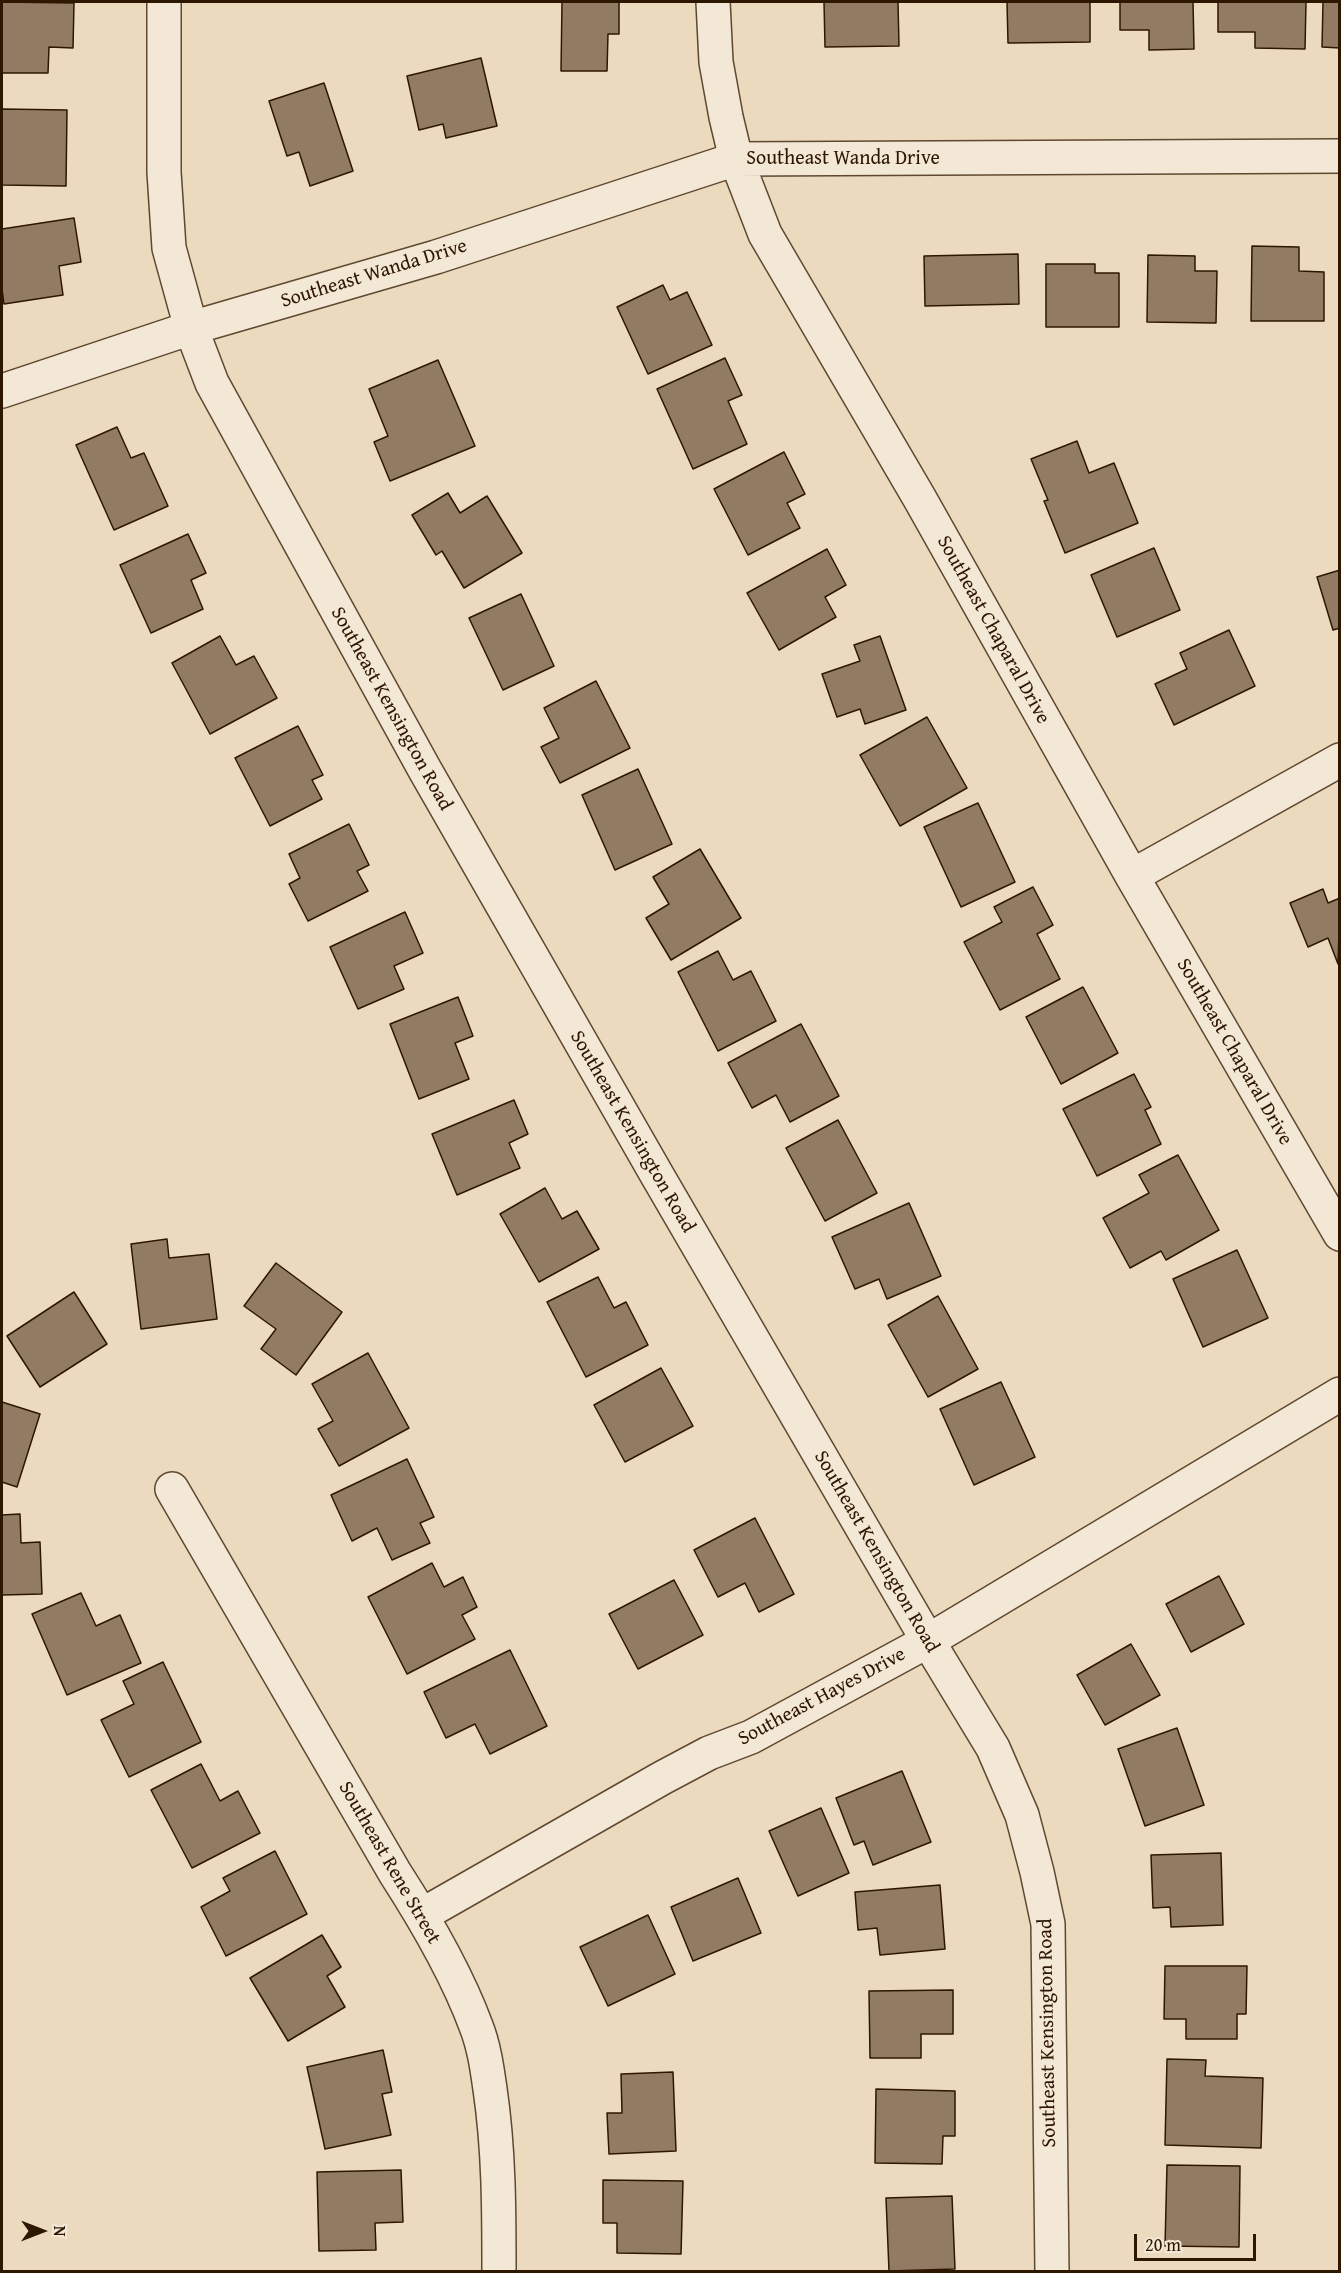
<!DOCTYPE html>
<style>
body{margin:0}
#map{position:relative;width:1341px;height:2273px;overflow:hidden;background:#ecdabe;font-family:"Gentium Book Plus",serif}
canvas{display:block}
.frame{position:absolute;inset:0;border:3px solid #2e1700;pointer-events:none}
.north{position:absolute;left:12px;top:2201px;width:60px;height:60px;-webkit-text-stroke:4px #f3e7d5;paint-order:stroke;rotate:90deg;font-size:16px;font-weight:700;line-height:24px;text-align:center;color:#2e1700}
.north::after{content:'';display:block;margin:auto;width:21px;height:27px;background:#2e1700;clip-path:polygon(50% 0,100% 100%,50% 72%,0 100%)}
.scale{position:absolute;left:1134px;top:2234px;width:122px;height:27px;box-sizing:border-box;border:3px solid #2e1700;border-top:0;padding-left:8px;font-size:18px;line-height:21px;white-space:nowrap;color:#2e1700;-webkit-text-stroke:4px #f3e7d5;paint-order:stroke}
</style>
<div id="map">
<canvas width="1341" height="2273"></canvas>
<div class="frame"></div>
<div class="north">N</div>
<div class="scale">20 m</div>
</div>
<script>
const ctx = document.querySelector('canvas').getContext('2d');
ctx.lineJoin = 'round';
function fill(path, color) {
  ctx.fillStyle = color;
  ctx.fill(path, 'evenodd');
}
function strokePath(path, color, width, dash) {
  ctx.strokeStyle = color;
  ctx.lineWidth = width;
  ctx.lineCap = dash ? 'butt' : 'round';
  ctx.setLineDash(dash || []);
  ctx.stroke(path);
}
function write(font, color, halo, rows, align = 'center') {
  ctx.font = font + ' "Gentium Book Plus",serif';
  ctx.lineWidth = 4.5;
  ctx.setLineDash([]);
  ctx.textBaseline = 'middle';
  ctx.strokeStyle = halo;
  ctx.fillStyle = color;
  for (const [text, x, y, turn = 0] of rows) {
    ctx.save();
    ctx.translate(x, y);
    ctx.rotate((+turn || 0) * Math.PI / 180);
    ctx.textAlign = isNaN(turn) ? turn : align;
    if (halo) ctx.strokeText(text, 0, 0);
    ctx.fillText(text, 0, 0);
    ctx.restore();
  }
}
const building = new Path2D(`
 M2,2l72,1 -1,45 -24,-1 -1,26h-46z
 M562,2h57v32h-11l-1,37h-46z
 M824,2h74l1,44 -74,1z
 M1007,2h83v40l-82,1z
 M1120,2h73l1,47 -45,1v-20h-29z
 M1218,2h88l-1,47 -50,-1v-16h-37z
 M1323,2h17v46l-18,-1z
 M481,58l16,68 -51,12 -3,-14 -24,6 -12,-54z
 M324,83l29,88 -43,15 -11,-34 -12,4 -18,-55z
 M2,109l65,1 -1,76 -64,-1z
 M74,218l7,44 -22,4 4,29 -59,9 -2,-15v-60z
 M1252,246l47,1v24l25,1v49h-73z
 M1018,254l1,50 -94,2 -1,-50z
 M1148,255l47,1v15h22l-1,52 -69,-1z
 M1046,264h49v9h24v54h-73z
 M663,285l7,15 17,-8 25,53 -64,29 -31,-67z
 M725,358l17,37 -14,6 19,43 -54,25 -36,-80z
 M438,360l37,86 -85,35 -16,-39 14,-6 -19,-47z
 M117,427l14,31 13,-5 24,53 -54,24 -38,-85z
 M1077,441l12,32 25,-10 24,60 -73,30 -21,-52 4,-1 -17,-41z
 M784,452l21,42 -18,9 13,25 -52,27 -34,-66z
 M448,493l12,20 27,-17 35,57 -58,35 -22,-37 -6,4 -24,-40z
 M188,534l18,39 -15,7 12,29 -52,24 -31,-68z
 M1154,548l26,62 -63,27 -26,-62z
 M827,549l19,36 -21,12 11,20 -57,33 -32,-57z
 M1340,570v58l-7,2 -16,-53z
 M521,594l33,72 -51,24 -34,-72z
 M1229,630l26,56 -81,39 -19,-41 32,-15 -7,-16z
 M220,636l16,29 18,-9 23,42 -67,36 -38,-71z
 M880,636l26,74 -41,14 -5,-15 -23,8 -15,-43 38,-13 -6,-16z
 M596,681l34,67 -70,35 -19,-36 18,-9 -15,-30z
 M927,717l40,71 -67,38 -40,-71z
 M298,726l25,49 -11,5 10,19 -52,27 -35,-68z
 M638,769l34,75 -57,26 -33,-75z
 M978,803l37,79 -54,25 -37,-80z
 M349,824l20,41 -12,6 11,20 -60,30 -19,-37 11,-6 -11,-24z
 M700,849l41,69 -70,42 -25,-42 23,-14 -16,-27z
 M1033,887l20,38 -16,9 23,45 -60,31 -36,-68 38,-20 -8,-15z
 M1323,889l5,14 12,-5 -2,66 -10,-26 -20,9 -18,-44z
 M405,912l18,41 -29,13 10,23 -46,20 -28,-62z
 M718,951l15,29 18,-9 25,50 -58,30 -40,-79z
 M1083,987l35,66 -57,31 -35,-67z
 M458,997l15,39 -18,7 14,36 -50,20 -29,-75z
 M801,1024l38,72 -49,26 -14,-27 -24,13 -24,-45z
 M1134,1074l17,33 -6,3 16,34 -64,32 -34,-67z
 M514,1100l14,34 -19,9 11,25 -63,27 -25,-61z
 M838,1120l39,73 -52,28 -39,-73z
 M1178,1155l41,75 -53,30 -5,-9 -31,17 -27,-50 46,-25 -10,-18z
 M545,1188l17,31 15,-8 22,38 -60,33 -39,-68z
 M909,1203l32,73 -54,23 -8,-20 -24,10 -23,-52z
 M167,1239l2,19 40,-4 8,65 -76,10 -10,-85z
 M1237,1250l31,68 -65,29 -30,-68z
 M276,1263l66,49 -46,63 -35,-26 15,-20 -32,-23z
 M598,1277l16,31 12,-6 22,43 -62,32 -39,-75z
 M74,1292l33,52 -67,43 -33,-51z
 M938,1296l40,73 -50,28 -40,-72z
 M368,1353l41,75 -70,38 -21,-37 15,-8 -21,-37z
 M661,1368l32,58 -68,36 -31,-57z
 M1001,1382l34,75 -61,28 -34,-76z
 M2,1402l38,12 -23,73 -15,-5z
 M407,1459l27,58 -14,6 10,20 -38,17 -15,-32 -25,13 -21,-46z
 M20,1514l1,29 19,-1 2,52 -40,1v-80z
 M755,1518l39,76 -35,18 -14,-29 -27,14 -24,-47z
 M432,1563l12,24 19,-10 14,30 -15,8 13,24 -68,35 -39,-77z
 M1219,1576l25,48 -53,28 -25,-48z
 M674,1580l29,55 -65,34 -29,-55z
 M81,1593l15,33 24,-11 21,48 -74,32 -35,-81z
 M1131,1644l29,51 -55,30 -28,-50z
 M510,1650l37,76 -57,28 -15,-30 -29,14 -22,-46z
 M163,1662l38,80 -72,35 -28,-57 33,-16 -11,-23z
 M1177,1728l27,77 -59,21 -27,-77z
 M201,1764l19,37 18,-10 22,42 -68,35 -41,-78z
 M902,1771l29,71 -58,23 -9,-24 -10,4 -18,-47z
 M821,1808l28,65 -51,23 -29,-65z
 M275,1851l32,63 -81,42 -25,-49 29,-16 -7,-13z
 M1221,1853l2,72 -52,2 -1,-20 -17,1 -2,-53z
 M738,1878l23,55 -68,28 -22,-54z
 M940,1885l5,64 -65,6 -3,-27 -19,2 -3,-38z
 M648,1915l27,59 -67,32 -28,-59z
 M322,1935l19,32 -14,9 18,31 -57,34 -38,-63z
 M1165,1966h82l-1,48h-9v25h-51v-20h-22z
 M953,1990v44h-32v24h-51l-1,-67z
 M383,2050l9,42 -10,2 9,41 -66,14 -18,-82z
 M1167,2059l39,1 -1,16 58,2 -2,70 -96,-3z
 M673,2072l3,79 -67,3 -2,-41h15l-1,-39z
 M876,2089l79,2v45h-12l-1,28 -67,-1z
 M1167,2165l73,1 -1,81 -74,-1z
 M401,2170l2,52 -28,1 1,27 -57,1 -2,-79z
 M603,2180l80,1 -2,73 -64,-1v-30h-14z
 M952,2196l3,73 -66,2 -3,-73z`);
fill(building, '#917c63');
strokePath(building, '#2e1700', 1.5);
const minor = new Path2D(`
 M164,2v170l5,76 22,80 21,55 213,387 232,405 271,466 65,107 29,67 15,57 11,52 4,348
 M713,2l3,60 10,55 10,42 29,75 155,265 212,377 208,358
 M2,391l189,-63 245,-71 300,-98 604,-3
 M1132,876l208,-116
 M172,1489l223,384c31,48 61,99 81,153 8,20 11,42 14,63 9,61 9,121 9,183
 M422,1915l240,-137 47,-25 42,-16 177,-96 412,-247`);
strokePath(minor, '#5e4830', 36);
strokePath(minor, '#f3e7d5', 33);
write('20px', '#2e1700', '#f3e7d5', [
 ["Southeast Wanda Drive",843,159],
 ["Southeast Wanda Drive",374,274,-17],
 ["Southeast Chaparal Drive",993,630,61],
 ["Southeast Kensington Road",391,709,61],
 ["Southeast Chaparal Drive",1234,1052,60],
 ["Southeast Kensington Road",632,1132,60],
 ["Southeast Kensington Road",876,1552,60],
 ["Southeast Hayes Drive",822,1697,-28],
 ["Southeast Rene Street",389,1863,60],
 ["Southeast Kensington Road",1048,2033,-91]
]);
</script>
